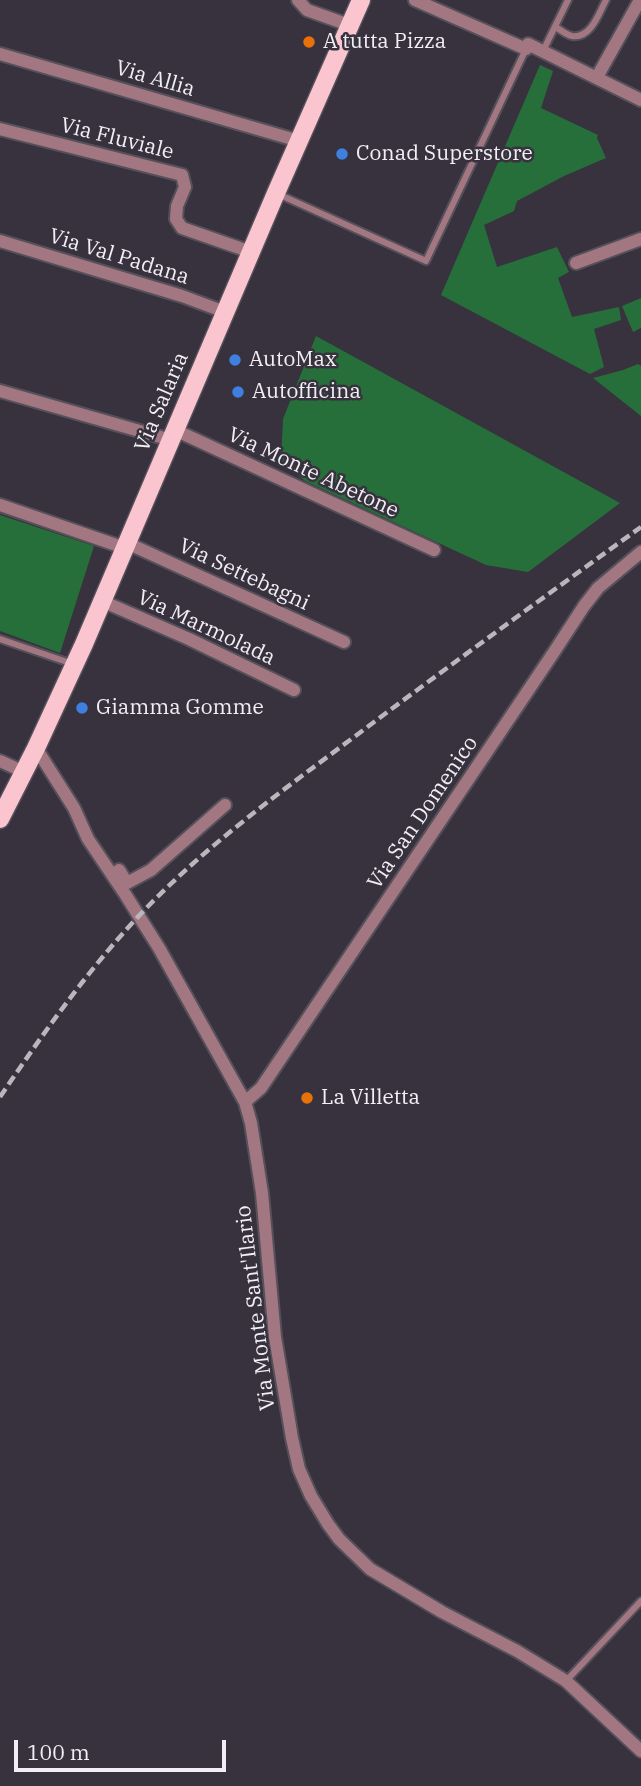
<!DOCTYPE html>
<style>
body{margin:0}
#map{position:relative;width:641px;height:1786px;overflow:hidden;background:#37323d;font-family:"IBM Plex Serif",serif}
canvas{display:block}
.scale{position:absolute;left:14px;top:1740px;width:212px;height:32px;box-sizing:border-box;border:4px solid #f1eef5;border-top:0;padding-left:9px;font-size:21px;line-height:24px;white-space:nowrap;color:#f1eef5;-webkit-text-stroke:5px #37323d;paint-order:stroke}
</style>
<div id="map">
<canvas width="641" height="1786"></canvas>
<div class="scale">100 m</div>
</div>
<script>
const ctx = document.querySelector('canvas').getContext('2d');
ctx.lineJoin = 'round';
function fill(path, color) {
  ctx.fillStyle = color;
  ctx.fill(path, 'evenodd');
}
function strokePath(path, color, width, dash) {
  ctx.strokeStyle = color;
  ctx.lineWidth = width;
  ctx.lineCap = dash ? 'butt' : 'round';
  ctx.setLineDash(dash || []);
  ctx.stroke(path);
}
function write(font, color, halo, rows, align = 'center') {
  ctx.font = font + ' "IBM Plex Serif",serif';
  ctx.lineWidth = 5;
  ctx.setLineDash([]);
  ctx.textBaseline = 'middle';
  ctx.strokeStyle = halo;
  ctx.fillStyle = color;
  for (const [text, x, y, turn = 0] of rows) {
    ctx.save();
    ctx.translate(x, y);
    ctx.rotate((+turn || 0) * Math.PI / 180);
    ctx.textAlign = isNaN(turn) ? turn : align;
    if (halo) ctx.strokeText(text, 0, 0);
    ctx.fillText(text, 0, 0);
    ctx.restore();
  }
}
fill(new Path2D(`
 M540,65l13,6 -12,37 57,27 -1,3 9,20 -42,18 -47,25 -3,10 -30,14 13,42 60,-20 12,25 -11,6 14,39 47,-10 2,13 -27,9 10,38 -14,7 -149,-79z
 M641,298v30l-8,4 -11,-26z
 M316,336l304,167 -92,69 -42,-7 -181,-84 -24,-20 2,-42z
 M638,364l3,2v50l-48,-38 30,-8z
 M0,515l94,31 -34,107 -60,-22z`), '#276f3a');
const lane = new Path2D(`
 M556,27c4,3 11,8 16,9 19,3 27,-23 34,-36
 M543,51l25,-51
 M278,194l148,67 100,-212
 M0,639l73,25
 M566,1681l75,-80`);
const street = new Path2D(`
 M298,0l9,10 42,15
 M415,0l111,49 2,-5 113,56
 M0,54l299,87
 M597,77l43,-77
 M0,129l182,46 3,12 -8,19 -1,13 6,9 69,24
 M0,241l182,55 43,16
 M576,263l65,-24
 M0,391l171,49
 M175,430l259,120
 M0,505l125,43
 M127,543l217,99
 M102,601l87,38 105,51
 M36,748l38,60 14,31 37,55 34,54 86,154 6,21 11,70 13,144 17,101 7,31 12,27 17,28 11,15 31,30 72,43 75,39 49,30 75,70
 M0,761l24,11
 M119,870l8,13 24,-13 74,-65
 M245,1102l16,-14 293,-436 30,-46 14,-18 43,-36`);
const primary = new Path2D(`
 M0,819l36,-71 48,-104 192,-451 85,-193`);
strokePath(lane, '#55505a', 10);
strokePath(street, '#55505a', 16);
strokePath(primary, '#55505a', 21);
strokePath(lane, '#a37781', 6);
strokePath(street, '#a37781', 12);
strokePath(primary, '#fbc5d0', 18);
strokePath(new Path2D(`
 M0,1097c42,-62 85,-123 135,-177 64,-69 140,-124 215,-180 96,-72 194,-143 291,-213`), '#b9b6be', 4.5, [10, 5]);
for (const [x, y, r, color] of [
 [309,42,7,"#e8710a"],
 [342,154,7,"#3f7fe0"],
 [235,360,7,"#3f7fe0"],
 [238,392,7,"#3f7fe0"],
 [82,708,7,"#3f7fe0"],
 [307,1098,7,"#e8710a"]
]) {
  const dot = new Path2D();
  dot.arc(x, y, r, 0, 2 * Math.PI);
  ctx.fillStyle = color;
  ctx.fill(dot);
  strokePath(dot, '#37323d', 2.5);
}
write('21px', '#f1eef5', '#37323d', [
 ["A tutta Pizza",323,42],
 ["Conad Superstore",356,154],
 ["AutoMax",249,360],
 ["Autofficina",252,392],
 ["Giamma Gomme",96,708],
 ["La Villetta",321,1098]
], 'left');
write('21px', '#f1eef5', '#37323d', [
 ["Via Allia",155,79,16],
 ["Via Fluviale",117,139,14],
 ["Via Val Padana",119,257,17],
 ["Via Salaria",162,402,-67],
 ["Via Monte Abetone",313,473,25],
 ["Via Settebagni",244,575,25],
 ["Via Marmolada",206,628,25],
 ["Via San Domenico",423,813,-56],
 ["Via Monte Sant'Ilario",256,1308,-97]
]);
</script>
